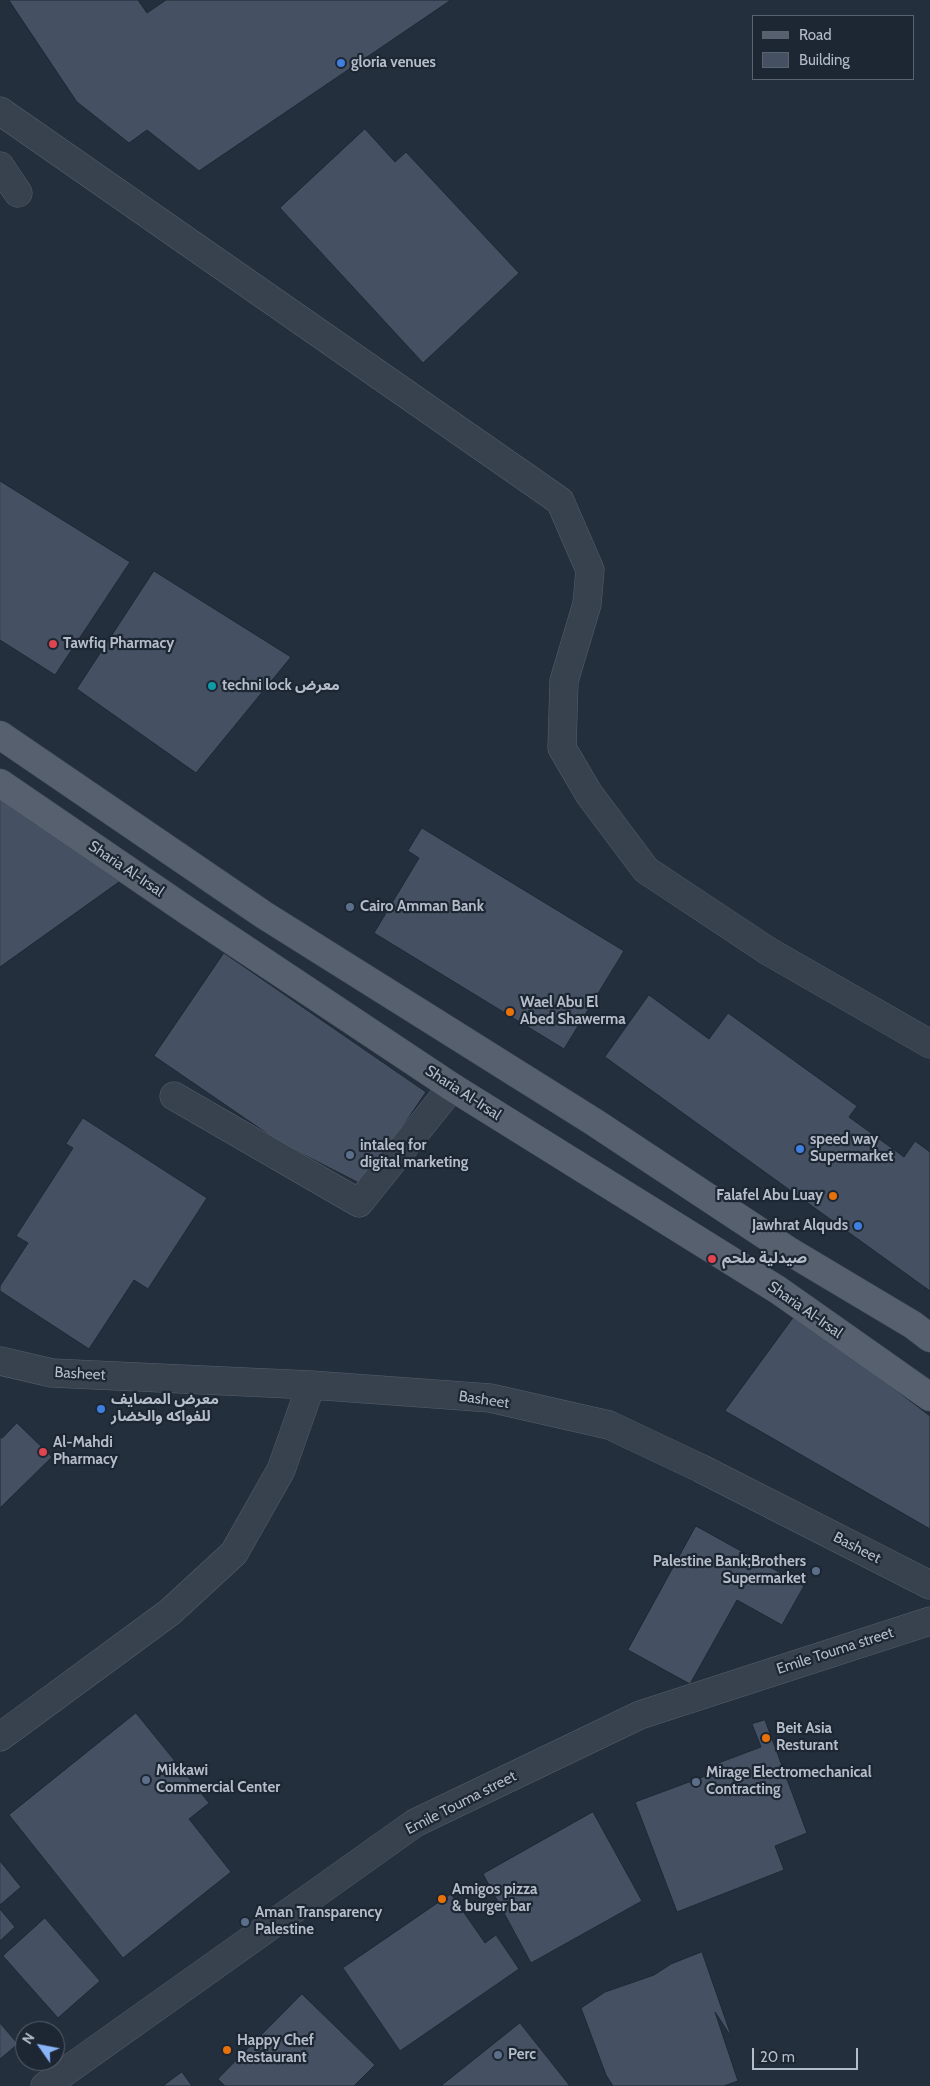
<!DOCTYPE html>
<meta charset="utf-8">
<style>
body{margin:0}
#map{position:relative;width:930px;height:2086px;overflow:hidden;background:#242f3e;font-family:Cabin,sans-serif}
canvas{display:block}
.legend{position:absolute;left:752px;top:15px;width:162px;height:65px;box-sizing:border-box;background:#1d2633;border:1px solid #59626f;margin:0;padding:6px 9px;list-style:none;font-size:15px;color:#b4bcc9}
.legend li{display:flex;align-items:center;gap:10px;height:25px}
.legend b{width:25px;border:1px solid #59626f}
.north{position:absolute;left:15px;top:2021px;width:50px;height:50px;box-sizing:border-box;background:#1d2633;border:1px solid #59626f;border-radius:50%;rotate:303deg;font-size:14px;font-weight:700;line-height:20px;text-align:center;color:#b4bcc9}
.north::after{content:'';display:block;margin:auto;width:18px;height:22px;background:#8ab4f8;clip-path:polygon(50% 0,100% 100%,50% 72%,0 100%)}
.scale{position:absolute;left:752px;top:2048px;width:106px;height:22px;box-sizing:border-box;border:2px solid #b4bcc9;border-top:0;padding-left:6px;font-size:15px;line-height:18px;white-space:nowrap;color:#b4bcc9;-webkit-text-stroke:4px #1d2633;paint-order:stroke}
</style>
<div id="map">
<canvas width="930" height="2086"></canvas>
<ul class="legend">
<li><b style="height:6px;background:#56606e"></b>Road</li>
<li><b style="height:14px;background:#455162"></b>Building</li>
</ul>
<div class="north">N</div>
<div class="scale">20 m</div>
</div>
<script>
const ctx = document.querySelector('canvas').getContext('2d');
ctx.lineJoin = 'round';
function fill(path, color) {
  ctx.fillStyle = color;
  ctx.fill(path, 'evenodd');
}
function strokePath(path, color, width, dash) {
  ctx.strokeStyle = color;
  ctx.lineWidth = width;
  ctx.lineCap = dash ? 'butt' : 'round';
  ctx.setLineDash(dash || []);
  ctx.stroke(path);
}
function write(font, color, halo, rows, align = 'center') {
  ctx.font = font + ' Cabin,"Noto Sans Arabic",sans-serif';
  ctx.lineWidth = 4.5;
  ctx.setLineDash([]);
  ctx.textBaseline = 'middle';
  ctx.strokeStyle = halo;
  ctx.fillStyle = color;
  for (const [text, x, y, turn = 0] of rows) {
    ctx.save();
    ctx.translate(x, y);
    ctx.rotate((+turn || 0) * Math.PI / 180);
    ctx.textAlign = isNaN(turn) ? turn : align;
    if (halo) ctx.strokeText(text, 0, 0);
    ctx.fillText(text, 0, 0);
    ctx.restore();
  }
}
const building = new Path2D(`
 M9,0h129l9,13 19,-13h285l-252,171 -52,-41 -18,13 -52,-41z
 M365,129l30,33 11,-10 113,121 -96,90 -143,-155z
 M0,481l130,81 -75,113 -55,-35z
 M154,571l137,86 -95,116 -119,-84z
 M0,792l126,85 -126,90z
 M422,828l202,123 -60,98 -190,-116 45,-75 -11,-7z
 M224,953l202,139 -63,93 -82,-42 -127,-87z
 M649,995l60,44 19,-26 129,93 -8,11 55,40 11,-16 15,11v139l-325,-234z
 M83,1118l124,80 -59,91 -14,-9 -45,69 -89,-58v-5l28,-43 -12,-7 57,-88 -7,-4z
 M796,1314l134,102v113l-205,-118z
 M17,1423l35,34 -52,51v-71l2,1z
 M696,1526l108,60 -22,39 -45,-25 -47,84 -62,-34z
 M136,1713l73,90 -20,16 42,53 -108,86 -114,-143z
 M765,1720l42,113 -32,13 9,24 -107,42 -42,-110 73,-27 -3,-7 56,-21 -9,-23z
 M593,1812l49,89 -111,62 -48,-89z
 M0,1861l21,26 -21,18z
 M451,1894l34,49 11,-8 23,34 -119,82 -57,-83z
 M0,1909l15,18 -15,14z
 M45,1918l55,63 -42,37 -55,-62z
 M702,1952l30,86 -17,-26 23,69 -14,5h-111l-7,-11 -25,-67 24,-16 49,-17 17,-11z
 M302,1994l73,71 -21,21h-129l-7,-7z
 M0,2023l18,21 -18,15z
 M520,2023l50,63h-129z
 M182,2072l10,14h-29z`);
fill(building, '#455162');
strokePath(building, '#1f2835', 1);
const minor = new Path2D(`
 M0,111l560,390 30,69 -3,34 -23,77 -2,67 27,46 57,76 122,81 162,93
 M0,166l18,27
 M174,1096l185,107 93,-116
 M0,1361l52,12 259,12 179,13 119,27 91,43 230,117
 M0,1737l170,-125 64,-59 47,-83 30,-85
 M45,2086l370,-263 225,-108 290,-94`);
const major = new Path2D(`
 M0,735l264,180 330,207 195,129 124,74 17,13
 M0,783l189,129 263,175 326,203 152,107`);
strokePath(minor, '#565f6c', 29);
strokePath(major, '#414a57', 29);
strokePath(minor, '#38414e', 28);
strokePath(major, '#56606e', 28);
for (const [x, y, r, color] of [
 [341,63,5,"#3f7fe0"],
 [53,644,5,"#e0444e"],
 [212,686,5,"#0f9aa8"],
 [350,907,5,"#5c6f8a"],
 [510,1012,5,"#e8710a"],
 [800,1149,5,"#3f7fe0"],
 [350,1155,5,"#5c6f8a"],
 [833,1196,5,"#e8710a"],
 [858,1226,5,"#3f7fe0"],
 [712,1259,5,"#e0444e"],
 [101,1409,5,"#3f7fe0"],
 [43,1452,5,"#e0444e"],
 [816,1571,5,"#5c6f8a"],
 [766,1738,5,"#e8710a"],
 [146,1780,5,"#5c6f8a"],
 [696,1782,5,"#5c6f8a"],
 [442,1899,5,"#e8710a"],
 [245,1922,5,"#5c6f8a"],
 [227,2050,5,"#e8710a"],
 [498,2055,5,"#5c6f8a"]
]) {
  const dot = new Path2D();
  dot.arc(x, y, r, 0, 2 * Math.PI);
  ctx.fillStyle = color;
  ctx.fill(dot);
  strokePath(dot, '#1d2633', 2);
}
write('bold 15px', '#b4bcc9', '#1d2633', [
 ["gloria venues",351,63],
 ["Tawfiq Pharmacy",63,644],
 ["techni lock معرض",222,686],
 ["Cairo Amman Bank",360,907],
 ["Wael Abu El",520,1003],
 ["Abed Shawerma",520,1020],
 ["speed way",810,1140],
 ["Supermarket",810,1157],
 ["intaleq for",360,1146],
 ["digital marketing",360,1163],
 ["Falafel Abu Luay",823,1196,"right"],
 ["Jawhrat Alquds",848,1226,"right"],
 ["صيدلية ملحم",722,1259],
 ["معرض المصايف",111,1400],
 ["للفواكه والخضار",111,1417],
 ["Al-Mahdi",53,1443],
 ["Pharmacy",53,1460],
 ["Palestine Bank;Brothers",806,1562,"right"],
 ["Supermarket",806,1579,"right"],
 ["Beit Asia",776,1729],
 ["Resturant",776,1746],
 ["Mikkawi",156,1771],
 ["Commercial Center",156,1788],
 ["Mirage Electromechanical",706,1773],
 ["Contracting",706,1790],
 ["Amigos pizza",452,1890],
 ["& burger bar",452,1907],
 ["Aman Transparency",255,1913],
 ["Palestine",255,1930],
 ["Happy Chef",237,2041],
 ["Restaurant",237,2058],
 ["Perc",508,2055]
], 'left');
write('15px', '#b4bcc9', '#1d2633', [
 ["Sharia Al-Irsal",126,869,34],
 ["Sharia Al-Irsal",463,1093,33],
 ["Sharia Al-Irsal",805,1310,35],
 ["Basheet",80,1374,3],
 ["Basheet",484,1400,8],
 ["Basheet",857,1548,27],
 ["Emile Touma street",835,1651,-18],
 ["Emile Touma street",461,1803,-27]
]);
</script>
